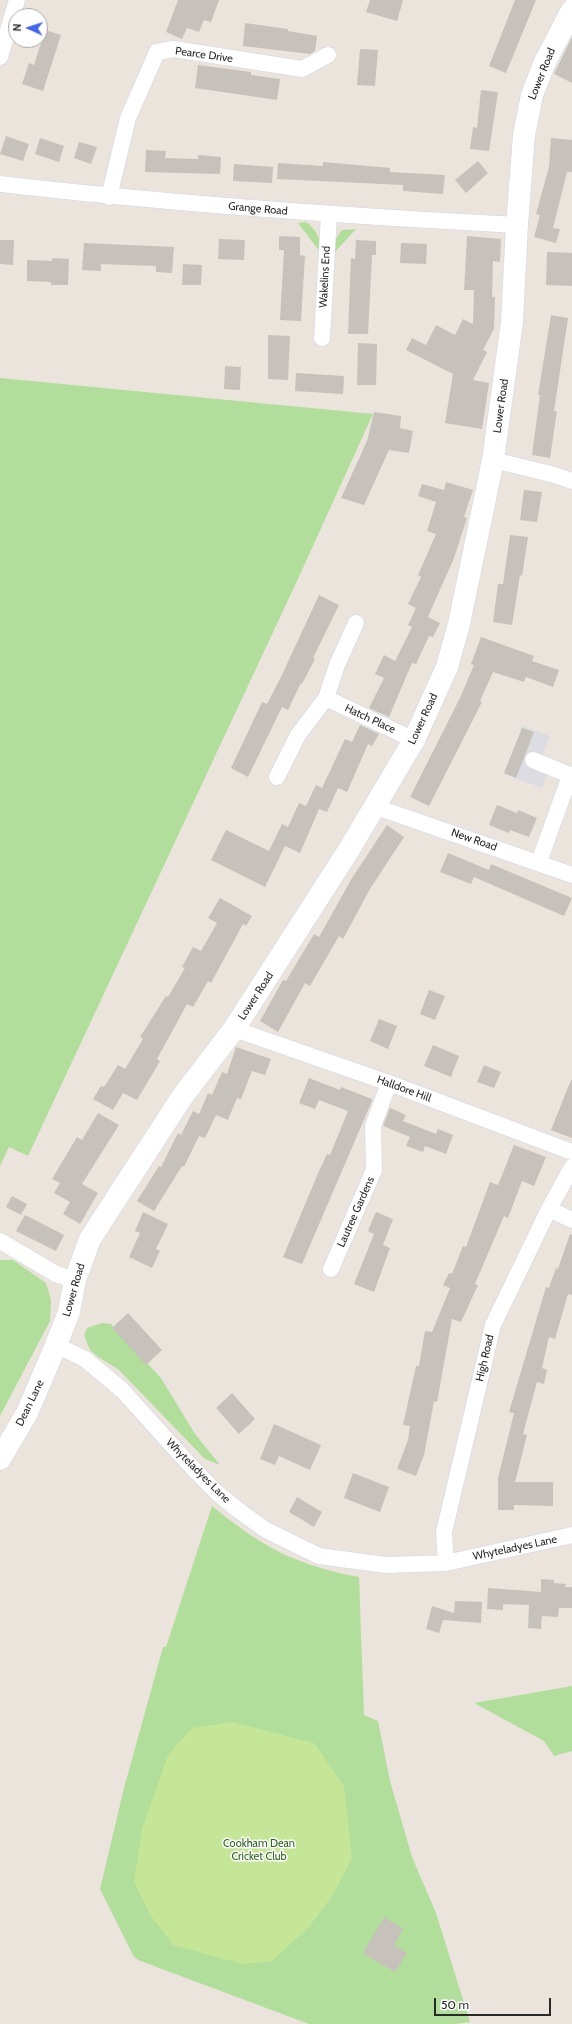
<!DOCTYPE html>
<style>
body{margin:0}
#map{position:relative;width:572px;height:2024px;overflow:hidden;background:#ebe4dc;font-family:Cabin,sans-serif}
canvas{display:block}
.north{position:absolute;left:8px;top:8px;width:40px;height:40px;box-sizing:border-box;background:#fff;border:1px solid #a9a9a9;border-radius:50%;rotate:273deg;font-size:11px;font-weight:700;line-height:16px;text-align:center;color:#292929}
.north::after{content:'';display:block;margin:auto;width:14px;height:18px;background:#4465ef;clip-path:polygon(50% 0,100% 100%,50% 72%,0 100%)}
.scale{position:absolute;left:434px;top:1998px;width:117px;height:18px;box-sizing:border-box;border:2px solid #292929;border-top:0;padding-left:5px;font-size:12px;line-height:14px;white-space:nowrap;color:#292929;-webkit-text-stroke:3px #fff;paint-order:stroke}
</style>
<div id="map">
<canvas width="572" height="2024"></canvas>
<div class="north">N</div>
<div class="scale">50 m</div>
</div>
<script>
const ctx = document.querySelector('canvas').getContext('2d');
ctx.lineJoin = 'round';
function fill(path, color) {
  ctx.fillStyle = color;
  ctx.fill(path, 'evenodd');
}
function strokePath(path, color, width, dash) {
  ctx.strokeStyle = color;
  ctx.lineWidth = width;
  ctx.lineCap = dash ? 'butt' : 'round';
  ctx.setLineDash(dash || []);
  ctx.stroke(path);
}
function write(font, color, halo, rows, align = 'center') {
  ctx.font = font + ' Cabin,sans-serif';
  ctx.lineWidth = 3;
  ctx.setLineDash([]);
  ctx.textBaseline = 'middle';
  ctx.strokeStyle = halo;
  ctx.fillStyle = color;
  for (const [text, x, y, turn = 0] of rows) {
    ctx.save();
    ctx.translate(x, y);
    ctx.rotate((+turn || 0) * Math.PI / 180);
    ctx.textAlign = isNaN(turn) ? turn : align;
    if (halo) ctx.strokeText(text, 0, 0);
    ctx.fillText(text, 0, 0);
    ctx.restore();
  }
}
fill(new Path2D(`
 M522,726l28,10 -8,21 9,3 -9,28 -38,-14z`), '#dedce3');
fill(new Path2D(`
 M306,222c11,8 15,17 14,30l-22,-29z
 M356,229l-23,25v-11l9,-13z
 M0,378l373,36 -76,167 -269,575 -19,-9 -9,19z
 M0,1260h13l33,23 5,17 -1,21 -50,95z
 M102,1323l9,1 50,54 34,56 25,31 -15,-6 -87,-90 -20,-12 -8,-7 -6,-15 3,-7z
 M212,1506c50,41 83,59 147,71l5,138 14,6 12,60 22,76 24,56 34,109 -15,2h-146l-171,-64 -4,-3 -34,-68 24,-101 39,-141h3z
 M572,1686v65l-18,5 -10,-15 -70,-38z`), '#b2de9b');
fill(new Path2D(`
 M232,1722l82,21 30,43 8,72 -19,37 -24,32 -37,34 -29,3 -70,-19 -22,-29 -17,-34 8,-53 26,-74 24,-27z`), '#c5e597');
fill(new Path2D(`
 M178,0h41l-8,22 -7,-2 -5,12 -12,-4 -5,11 -16,-7z
 M370,0h33l-6,21 -31,-9z
 M515,0h21l-30,73 -17,-7z
 M245,23l43,6v2l29,5 -2,15 -5,3 -67,-8z
 M45,30l16,5 -18,56 -21,-7 7,-21 5,2z
 M572,37v46l-18,-9z
 M360,49l18,1 -3,36 -18,-1z
 M198,65l53,7v3l29,4 -3,21 -82,-12z
 M481,90l17,2 -9,59 -19,-2 3,-22 4,1z
 M6,136l23,8 -6,17 -23,-7z
 M40,138l24,8 -5,16 -24,-8z
 M551,138l21,2v32h-5l-14,56 7,1 -4,14 -22,-6 6,-22 -4,-1 13,-47z
 M79,142l18,5 -6,17 -17,-6z
 M146,150l20,1 -1,7 33,1v-4l23,2 -1,17 -75,-2z
 M478,161l10,12 -22,20 -11,-13z
 M323,162l67,6v4l55,3 -2,19 -40,-3v-6l-126,-6 1,-16 45,3z
 M234,164l39,3 -1,16 -39,-2z
 M279,236l21,1v18l5,1 -4,65 -21,-1 4,-70h-5z
 M467,236l34,3 -1,23 -7,-1 -1,36h3l-1,32 -11,21 4,2 -14,28 16,3 -7,46 -37,-6 8,-49 -47,-24 6,-12 14,7 10,-20 19,10 8,-16 10,5 1,-34h-10z
 M219,239l26,1 -1,20 -26,-1z
 M0,240h14l-1,25 -13,-1z
 M356,240l20,1v14h-4l-4,79h-20l3,-76 4,1z
 M84,243l90,4 -2,26 -16,-1v-6l-55,-2v7l-19,-1z
 M401,243l26,1 -1,20 -26,-1z
 M547,252l25,1v33l-26,-1z
 M52,258l17,1 -1,26h-17v-3l-24,-1v-21l25,1z
 M183,264l19,1 -1,20h-19z
 M551,315l17,3 -14,93h3l-7,47 -18,-3 8,-60h-2z
 M268,335l22,1 -2,44 -20,-1z
 M358,343l19,1 -1,41h-19z
 M225,366l16,1 -1,23 -16,-1z
 M296,373l48,3 -1,18 -48,-3z
 M374,412l27,4 -1,12 13,3 -4,22 -20,-3 -25,55 -23,-7 26,-57z
 M446,482l27,8 -9,27 3,1 -13,40 -26,59 12,6 -7,14 -4,-1 -13,28 -4,-1 -23,54 -20,-9 15,-30 -9,-4 9,-19 11,6 17,-34 -4,-2 8,-17 -8,-4 13,-27 -3,-2 18,-41 -9,-3 9,-29 -18,-6 4,-12 22,6z
 M524,490l18,2 -5,30 -17,-2z
 M510,535l18,2 -6,39 -2,-1 -8,50 -19,-3 5,-38h5z
 M319,595l20,10 -26,53 2,1 -13,25 -1,-1 -13,27 -6,-3 -34,70 -17,-9 31,-66 5,2 14,-27z
 M481,637l53,19 -2,5 27,9 -6,17 -27,-10 -2,5 -31,-10 -13,29 2,1 -53,104 -19,-9 50,-99 14,-33 -3,-1z
 M360,725l19,9 -7,12 -4,-2 -21,48 -9,-4 -11,24 -8,-3 -19,44 -15,-7 -20,41 -54,-27 15,-30 43,21 13,-27 6,3 11,-24 7,3 10,-21 6,3 23,-49 7,3z
 M522,728l12,4 -18,46 -12,-5z
 M497,805l20,8 1,-3 19,8 -8,19 -19,-7 -1,3 -20,-8z
 M387,825l17,12 -34,52 -27,50 -4,-3 -29,50 -5,-3 -27,49 -18,-11 23,-41 3,1 28,-47 5,3 33,-59z
 M448,853l41,17 2,-6 81,34 -8,18 -90,-39 -3,7 -31,-12z
 M220,898l32,18 -6,10 -3,-2 -32,59 -3,-2 -15,26 -6,-3 -30,55 3,2 -23,39 -14,-7 -10,17 -20,-11 8,-13 3,1 14,-22 7,4 18,-30 -3,-2 26,-41 2,1 17,-29 -3,-1 11,-20 8,4 16,-28 -9,-5z
 M429,990l16,6 -10,24 -15,-6z
 M379,1019l18,7 -9,23 -18,-8z
 M433,1045l26,11 -8,21 -27,-11z
 M236,1047l35,12 -6,16 -13,-4 -11,28 -4,-1 -9,22 -12,-5 -11,23 -6,-2 -15,31 -2,-1 -28,45 -17,-10 22,-35 2,1 17,-34 3,2 12,-24 6,3 9,-21 4,2 10,-23 5,2z
 M484,1065l17,7 -7,16 -17,-6z
 M309,1078l31,12 1,-3 31,12v2l-70,163 -19,-7 36,-86 8,-17 3,1 18,-44 -29,-11 -4,9 -16,-6z
 M571,1080h1v58l-21,-8z
 M390,1108l16,7 -3,6 33,13 2,-5 15,6 -7,19 -21,-8 -2,6 -17,-6 4,-9 -27,-11z
 M98,1113l21,12 -37,59 16,9 -18,31 -17,-10 7,-12 -16,-9 6,-10 -8,-4 25,-42 5,3z
 M514,1145l32,12 -12,29 -12,-5 -14,37 -4,-2 -29,68 3,1 -17,37 -9,-3 -15,83 -3,-1 -10,54 -8,21 -19,-7 11,-29 2,-14 -7,-1 13,-59h3l6,-35 7,1 18,-44 -7,-3 6,-12 3,1 11,-28 3,1 24,-65 8,3z
 M12,1196l15,8 -6,11 -15,-8z
 M143,1212l25,12 -12,25 4,2 -8,17 -23,-11 11,-24 -5,-2z
 M376,1212l17,7 -10,26 7,3 -16,44 -20,-8 20,-50 -6,-3z
 M25,1215l39,20 -8,16 -40,-20z
 M570,1234l2,1v60l-4,-1 -13,45 -6,-2 -7,31 5,2 -3,14 -7,-2 -14,52 4,1 -12,47h38v24l-39,-1v5h-16v-32l16,-65 -5,-1 37,-125 3,1 7,-20 2,1z
 M128,1313l34,37 -16,15 -34,-37z
 M232,1393l23,26 -16,15 -23,-26z
 M274,1424l47,21 -11,25 -31,-14 -4,9 -15,-6z
 M353,1473l36,14 -9,25 -36,-14z
 M297,1497l25,15 -8,15 -25,-15z
 M541,1579l13,1v3l12,1 -1,3h7v21h-13l-1,9 -16,-1 -1,13 -13,-1 1,-23 -26,-1v6l-16,-1 1,-21 53,4z
 M455,1601l27,1 -1,21 -38,-3 -4,13 -13,-4 6,-23 22,7z
 M384,1917l19,12 -9,16 13,8 -12,19 -32,-19z`), '#c6c1bb');
const street = new Path2D(`
 M0,57l17,-57
 M0,184c173,20 343,32 517,41
 M109,197l19,-79 29,-66 17,-3 128,20 26,-14
 M322,338l7,-123
 M493,460l58,14 21,7
 M326,698l88,42
 M533,760l39,16
 M277,777l21,-42 28,-37 11,-33 19,-42
 M376,807l196,68
 M539,862l31,-86
 M234,1029l155,54 183,69
 M549,1209l23,11
 M0,1241l56,33 19,6
 M331,1269l43,-99 -1,-44 16,-43
 M56,1345l29,14 37,31 65,72 29,30 22,18 28,20 53,26 67,9 60,-2 126,-28
 M446,1563l-2,-31 49,-207 56,-116 23,-42`);
const secondary = new Path2D(`
 M0,1459l27,-46 29,-68 13,-33 6,-32 15,-41 92,-142 52,-68 116,-181 64,-108 33,-73 12,-43 34,-164 19,-138 5,-97 7,-90 8,-40 12,-31 28,-54`);
strokePath(street, '#d1d4e1', 17);
strokePath(secondary, '#d1d4e1', 23);
strokePath(street, '#fff', 16);
strokePath(secondary, '#fff', 22);
write('11px', '#292929', '#fff', [
 ["Pearce Drive",204,55,8],
 ["Lower Road",542,74,-68],
 ["Grange Road",258,209,5],
 ["Wakelins End",325,277,-87],
 ["Lower Road",501,406,-82],
 ["Hatch Place",370,719,25],
 ["Lower Road",423,719,-65],
 ["New Road",474,840,19],
 ["Lower Road",256,996,-57],
 ["Halldore Hill",404,1089,20],
 ["Lautree Gardens",356,1212,-66],
 ["Lower Road",74,1290,-74],
 ["High Road",485,1358,-77],
 ["Dean Lane",30,1403,-64],
 ["Whyteladyes Lane",198,1471,45],
 ["Whyteladyes Lane",515,1548,-12]
]);
write('11px', '#2c621e', '#fff', [
 ["Cookham Dean",259,1844],
 ["Cricket Club",259,1857]
]);
</script>
